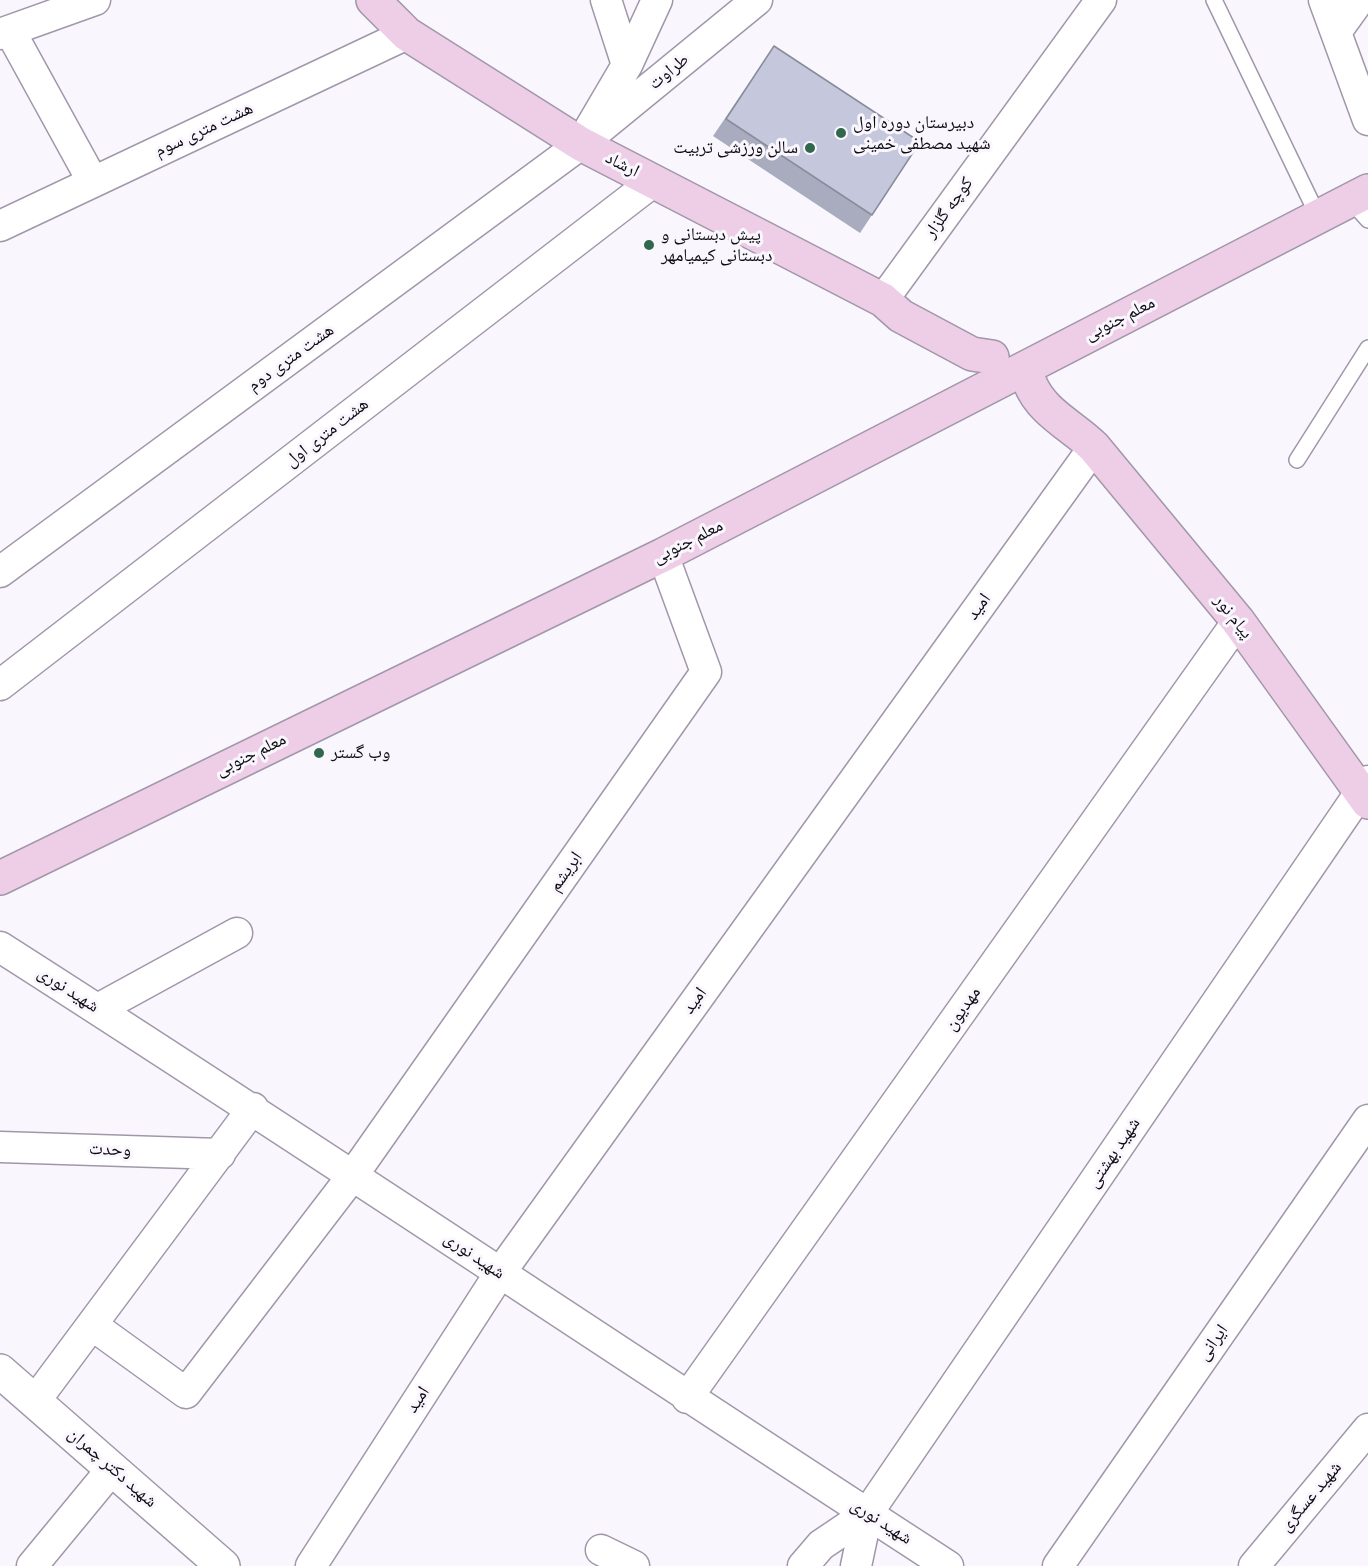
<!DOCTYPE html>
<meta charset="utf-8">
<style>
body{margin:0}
canvas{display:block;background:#faf6fe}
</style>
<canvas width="1368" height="1566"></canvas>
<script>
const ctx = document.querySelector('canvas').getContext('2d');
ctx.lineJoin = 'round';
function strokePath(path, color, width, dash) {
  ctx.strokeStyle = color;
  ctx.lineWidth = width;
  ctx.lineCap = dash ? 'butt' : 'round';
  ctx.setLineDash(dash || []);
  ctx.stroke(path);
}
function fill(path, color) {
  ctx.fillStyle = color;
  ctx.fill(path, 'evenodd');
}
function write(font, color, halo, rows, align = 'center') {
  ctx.font = font + ' Signika,"Noto Naskh Arabic",sans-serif';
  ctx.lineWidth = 6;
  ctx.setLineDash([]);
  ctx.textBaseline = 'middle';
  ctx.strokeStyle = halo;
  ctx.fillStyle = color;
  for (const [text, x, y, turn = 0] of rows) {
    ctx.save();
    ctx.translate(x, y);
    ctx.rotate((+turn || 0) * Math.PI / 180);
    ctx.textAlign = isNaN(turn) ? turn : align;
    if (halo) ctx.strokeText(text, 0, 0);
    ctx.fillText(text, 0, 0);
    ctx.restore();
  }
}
const service = new Path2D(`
 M1214,0l104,216
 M1350,200l18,20
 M1297,460l71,-112`);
const minor = new Path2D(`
 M606,0l21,65
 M1324,0l44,120
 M10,31l83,151
 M1336,32l23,-32
 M0,34l95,-34
 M590,128l37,-63 30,-65
 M0,226l407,-192
 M883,300l218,-300
 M0,572l581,-428 176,-144
 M0,685l654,-504
 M0,947c318,203 631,414 948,619
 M98,1009l139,-76
 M0,1147l220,7
 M92,1325l94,68 167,-218 353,-503 -43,-117
 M687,1398l551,-777
 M35,1401l218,-293
 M601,1550l33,16
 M32,1566l80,-97
 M311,1566l189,-293 594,-826
 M803,1566l18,-21 46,-31
 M856,1566l11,-52 501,-733
 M1058,1566l310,-446
 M1254,1566l114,-137`);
const tertiary = new Path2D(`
 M0,1371l223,195`);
const secondary = new Path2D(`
 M373,0l34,34 174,110 302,156 18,16 71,38 20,3
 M1030,383c12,30 43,43 64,64l144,174 130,181
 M0,878l663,-323 705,-364`);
strokePath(service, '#a197aa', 18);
strokePath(minor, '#a197aa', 33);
strokePath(tertiary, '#a197aa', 36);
strokePath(secondary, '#a197aa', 36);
strokePath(service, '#fff', 15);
strokePath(minor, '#fff', 30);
strokePath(tertiary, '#fff', 33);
strokePath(secondary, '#eecde6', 33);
fill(new Path2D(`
 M774,46l98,169 -12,18 -147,-97z`), '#a9acbe');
const building = new Path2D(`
 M774,46l146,96 -48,73 -146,-96z`);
fill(building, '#c5c8dd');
strokePath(building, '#8a8c9b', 1.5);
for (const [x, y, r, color] of [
 [841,133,6,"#31674d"],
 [810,148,6,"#31674d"],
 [649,245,6,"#31674d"],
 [319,753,6,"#31674d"]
]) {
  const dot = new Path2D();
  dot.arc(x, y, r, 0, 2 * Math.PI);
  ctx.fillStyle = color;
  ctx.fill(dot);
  strokePath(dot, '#faf6fe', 2);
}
write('18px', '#0e0a11', '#faf6fe', [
 ["طراوت",669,72,-39],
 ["هشت متری سوم",204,130,-25],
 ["ارشاد",622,165,27],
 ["کوچه گلزار",949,208,-54],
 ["معلم جنوبی",1120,319,-27],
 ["هشت متری دوم",291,358,-36],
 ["هشت متری اول",327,433,-38],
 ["معلم جنوبی",688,542,-27],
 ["امید",979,607,-54],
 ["پیام نور",1233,617,52],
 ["معلم جنوبی",251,755,-26],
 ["ابریشم",566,872,-55],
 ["شهید نوری",68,990,33],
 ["امید",695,1001,-54],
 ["مهدیون",963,1009,-55],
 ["وحدت",110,1150,2],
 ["شهید بهشتی",1114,1153,-56],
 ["شهید نوری",474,1256,34],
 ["ایرانی",1213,1343,-55],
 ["امید",418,1400,-57],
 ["شهید دکتر چمران",112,1468,41],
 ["شهید عسگری",1311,1497,-50],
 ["شهید نوری",881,1522,33]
]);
write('18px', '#0e0a11', '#faf6fe', [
 ["دبیرستان دوره اول",853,123],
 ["شهید مصطفی خمینی",853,144],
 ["سالن ورزشی تربیت",798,148,"right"],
 ["پیش دبستانی و",661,235],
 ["دبستانی کیمیامهر",661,256],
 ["وب گستر",331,753]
], 'left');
</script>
